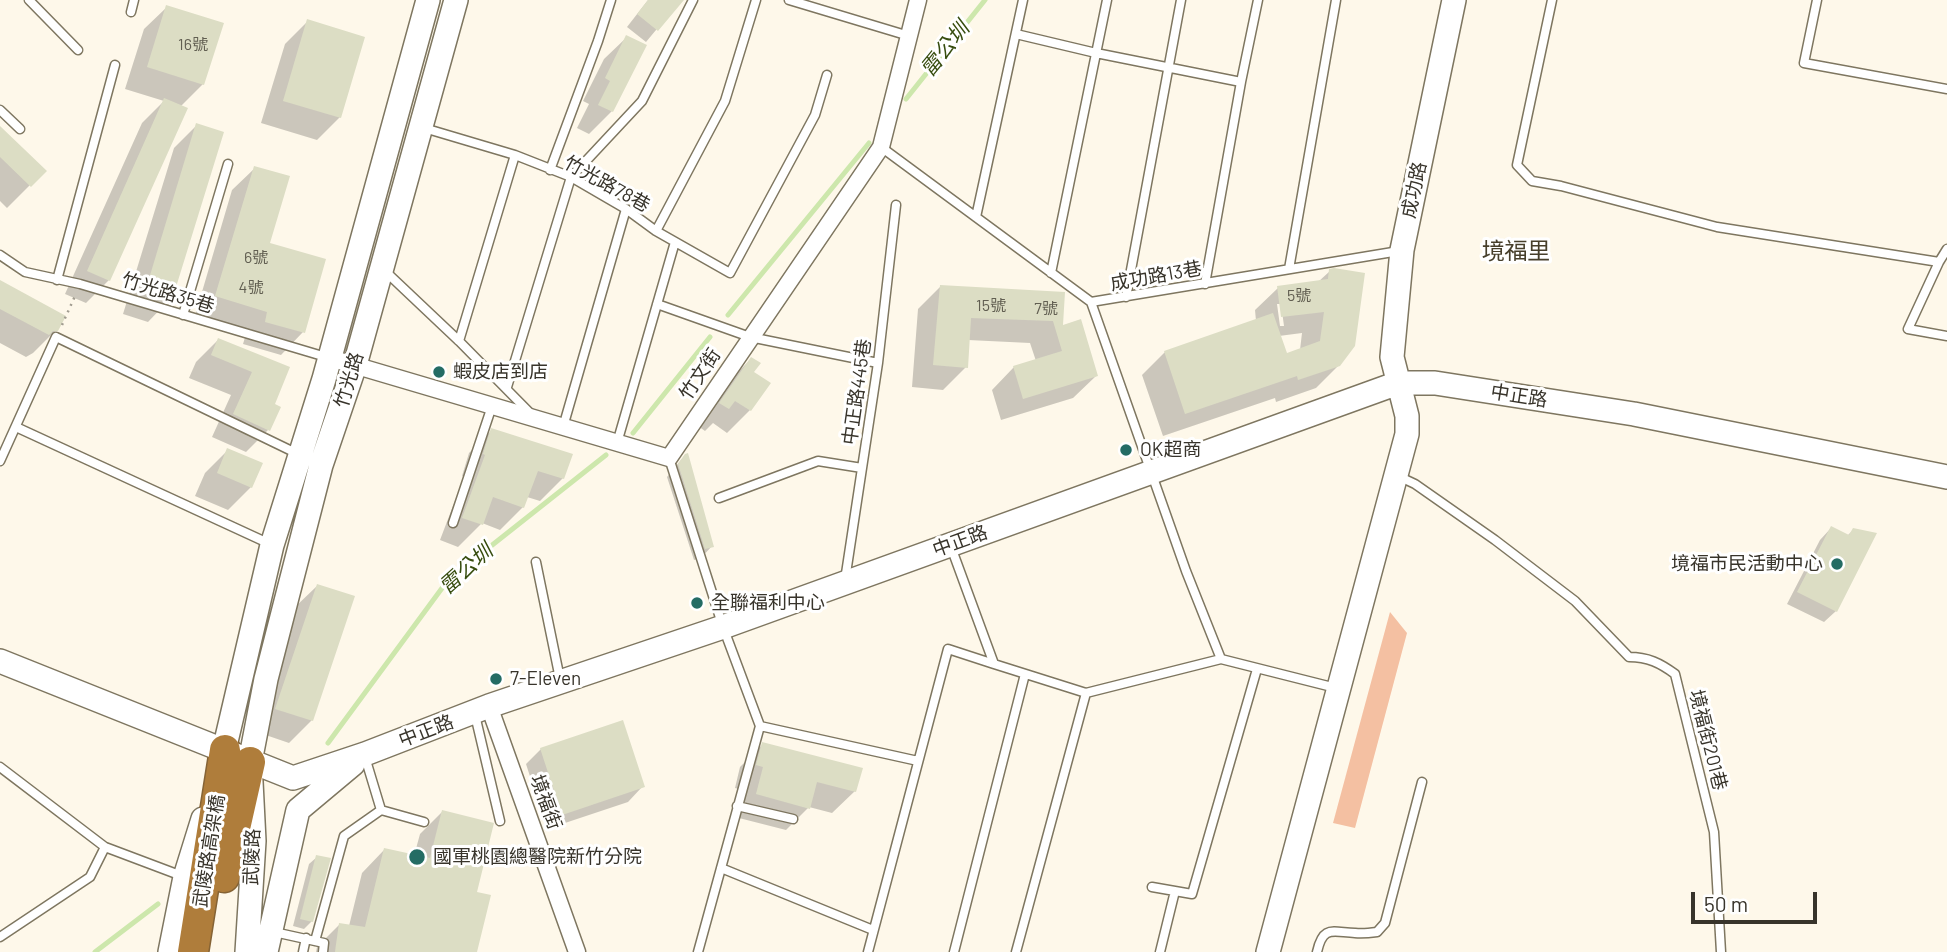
<!DOCTYPE html>
<meta charset="utf-8">
<style>
body{margin:0}
#map{position:relative;width:1947px;height:952px;overflow:hidden;background:#fef8ea;font-family:Barlow,sans-serif}
canvas{display:block}
.scale{position:absolute;left:1691px;top:892px;width:126px;height:32px;box-sizing:border-box;border:4px solid #38342b;border-top:0;padding-left:9px;font-size:21px;line-height:24px;white-space:nowrap;color:#38342b;-webkit-text-stroke:5px #fff;paint-order:stroke}
</style>
<div id="map">
<canvas width="1947" height="952"></canvas>
<div class="scale">50 m</div>
</div>
<script>
const ctx = document.querySelector('canvas').getContext('2d');
ctx.lineJoin = 'round';
function fill(path, color) {
  ctx.fillStyle = color;
  ctx.fill(path, 'evenodd');
}
function strokePath(path, color, width, dash) {
  ctx.strokeStyle = color;
  ctx.lineWidth = width;
  ctx.lineCap = dash ? 'butt' : 'round';
  ctx.setLineDash(dash || []);
  ctx.stroke(path);
}
function write(font, color, halo, rows, align = 'center') {
  ctx.font = font + ' Barlow,"Noto Sans TC",sans-serif';
  ctx.lineWidth = 6;
  ctx.setLineDash([]);
  ctx.textBaseline = 'middle';
  ctx.strokeStyle = halo;
  ctx.fillStyle = color;
  for (const [text, x, y, turn = 0] of rows) {
    ctx.save();
    ctx.translate(x, y);
    ctx.rotate((+turn || 0) * Math.PI / 180);
    ctx.textAlign = isNaN(turn) ? turn : align;
    if (halo) ctx.strokeText(text, 0, 0);
    ctx.fillText(text, 0, 0);
    ctx.restore();
  }
}
fill(new Path2D(`
 M1390,612l17,21 -52,195 -22,-5z`), '#f4c0a2');
fill(new Path2D(`
 M648,0h33l-35,42 -19,-15z
 M167,7l36,77 -23,23 -71,173 -23,23 -21,-9 77,-171 22,-22 -39,-12 19,-60z
 M308,21l32,96 -23,23 -56,-17 24,-79z
 M627,37l-15,74 -23,23 -12,-6 12,-24 -6,-3 21,-42z
 M197,125l-27,174 -22,23 -25,-8 51,-166z
 M0,128l44,43 -37,37 -7,-7z
 M255,168l13,76 35,88 -22,23 -38,-11 3,-10 -52,-15 38,-129z
 M1330,271l9,94 -23,23 -40,14 -1,-4 -112,38 -21,-61 23,-23 91,-31 -1,-11 23,-22 40,-6zM1277,304h4l3,22h-4zM1302,333l-2,17 -15,5 -6,-19z
 M0,282l56,48 -23,23 -7,4 -26,-14z
 M940,287l123,6 -2,34 35,49 -23,22 -72,22 -9,-30 22,-23 22,-6 -6,-18 -62,-3 -2,27 -23,23 -31,-3 6,-78z
 M218,340l70,28 -15,37 -5,25 -22,22 -34,-15 19,-42 -42,-17 7,-16z
 M751,359l1,14 16,11 -18,26 -23,23 -14,-10 -8,8 -7,-5 31,-45z
 M492,430l71,48 -23,23 -13,-4 -4,10 -23,23 -18,-7 -24,24 -18,-7 24,-63 -2,-1 7,-23z
 M228,450l23,37 -23,23 -33,-14 10,-23z
 M685,455l27,91 -11,12 -7,2 -27,-83z
 M1831,528l16,8 6,-6 -17,81 -12,11 -37,-18 33,-64z
 M317,586l-5,134 -23,23 -35,-12 40,-123z
 M763,744l92,47 -23,22 -23,-6 -23,23 -51,-13 7,-27 -7,-2 5,-21z
 M541,749l102,37 -15,16 -81,27 -21,-65z
 M442,812l33,81v59h-159l1,-5 22,-22 10,1 13,-53 22,-23 30,6 6,-22z
 M317,857l-5,64 -8,8 -11,-3 16,-62z`), '#0003');
strokePath(new Path2D(`
 M906,99l79,-99
 M728,315l141,-172
 M633,433l77,-96
 M328,743l120,-163 158,-125
 M95,952l63,-48`), '#cde7ac', 5);
fill(new Path2D(`
 M648,0h36l-26,31 -21,-17z
 M166,5l58,18 -20,62 -57,-18z
 M307,19l58,18 -24,81 -58,-17z
 M626,35l21,10 -34,67 -15,-7 12,-24 -5,-3z
 M164,98l24,10 -78,173 -23,-10z
 M196,123l28,9 -52,168 -27,-8z
 M0,126l47,45 -16,16 -31,-30z
 M254,166l36,10 -20,67 56,16 -21,74 -40,-11 2,-10 -52,-16z
 M1334,268l31,5 -10,73 -15,20 -42,14 -1,-4 -112,38 -21,-63 109,-38 14,40 33,-12 4,-29 -43,5 -4,-31 51,-7 1,-10z
 M0,280l66,36 -8,15h-5l-4,4 -49,-26z
 M940,285l125,7 -2,33 18,-6 17,57 -75,23 -10,-33 49,-15 -9,-30 -82,-3 -3,50 -35,-3z
 M218,338l72,29 -15,37 6,3 -11,24 -37,-17 19,-42 -41,-17z
 M751,357l10,6 -7,9 17,11 -20,28 -16,-10 -6,8 -10,-6z
 M491,428l82,26 -9,25 -26,-8 -14,37 -31,-11 -10,28 -21,-7 23,-63 -2,-1z
 M227,448l36,15 -11,25 -35,-15z
 M688,453l26,94 -9,2 -27,-85 7,-10z
 M1831,526l18,9 4,-7 24,5 -40,79 -40,-20z
 M317,584l38,12 -42,125 -38,-12z
 M623,720l22,67 -83,28 -22,-67z
 M762,742l101,26 -7,24 -39,-10 -7,27 -54,-15 7,-27 -7,-2z
 M442,810l52,13 -17,69 14,3 -14,57h-142l4,-29 26,4 19,-79 46,10z
 M316,855l15,3 -18,64 -13,-3z`), '#dcddc4');
const lane = new Path2D(`
 M29,0l49,50
 M789,0l120,36
 M1552,0l-35,165 15,16 29,5 156,41 222,35
 M1817,0l-13,63 143,26
 M131,12l3,-12
 M1016,34l80,19 145,29
 M0,110l20,19
 M424,128l91,27 56,22 55,32 30,22 74,42 85,-158 12,-40
 M881,147l210,155 308,-51
 M550,170l48,-129 13,-41
 M976,217l47,-217
 M656,231l69,-130 31,-101
 M1947,249l-8,13 -31,67 39,7
 M0,255l25,17 55,12 246,73
 M1289,269l47,-269
 M385,271l74,70 72,73
 M1051,273l56,-273
 M57,280l58,-215
 M1205,284l36,-202 17,-82
 M1126,297l55,-297
 M1091,302l95,269 35,88 115,29
 M657,304l93,33 128,26
 M183,315l45,-151
 M459,341l56,-186
 M507,387l64,-210 71,-76 51,-101
 M16,427l254,117
 M563,427l63,-218
 M617,443l58,-201
 M669,458l54,169 37,99 -62,226
 M0,461l56,-124 242,117
 M1398,476l17,8 80,56 80,61 54,56c19,0 31,6 46,17l39,158 7,120
 M719,498l99,-37 44,7
 M453,523l39,-117
 M951,547l43,117 92,29 135,-34
 M536,562l24,117
 M845,580l33,-217 18,-158
 M475,715l25,106
 M760,726l158,35
 M0,767l105,80 77,29
 M737,806l56,13
 M381,810l43,12
 M721,868l152,62
 M1152,887l40,7 65,-225
 M274,932l50,11 -1,9
 M0,937l90,-60 15,-30
 M315,941l29,-105 37,-26 -16,-53
 M303,952l3,-14
 M868,952l80,-303 46,15
 M954,952l71,-278
 M1016,952l70,-259
 M1160,952l15,-61
 M1317,952c6,-27 15,-20 38,-19 7,1 15,0 22,-1l8,-9 37,-141`);
const street = new Path2D(`
 M330,358l339,100 212,-311 37,-147
 M489,706l88,246`);
const secondary = new Path2D(`
 M0,661l293,117 72,-24 124,-48 234,-79 675,-244h37l199,31 313,63
 M221,763l51,-218 52,-166 104,-379
 M170,952l15,-75 18,-58
 M247,952l7,-111 -4,-79 16,-83 55,-214 34,-100 101,-365
 M266,952l32,-142 55,-46
 M1268,952l139,-518v-18l-15,-59 10,-107 52,-250`);
const highway = new Path2D(`
 M224,877l26,-115
 M193,952l32,-202`);
strokePath(lane, '#7e7660', 11);
strokePath(street, '#7e7660', 19);
strokePath(secondary, '#7e7660', 26);
strokePath(highway, '#856335', 33);
strokePath(new Path2D(`
 M62,325l13,-29`), '#a19c90', 2.5, [2, 5]);
strokePath(lane, '#fff', 8);
strokePath(street, '#fff', 16);
strokePath(secondary, '#fff', 23);
strokePath(highway, '#af7d3b', 30);
for (const [x, y, r, color] of [
 [439,372,7,"#246c64"],
 [1126,450,7,"#246c64"],
 [1837,564,7,"#246c64"],
 [697,603,7,"#246c64"],
 [496,679,7,"#246c64"],
 [417,857,9,"#246c64"]
]) {
  const dot = new Path2D();
  dot.arc(x, y, r, 0, 2 * Math.PI);
  ctx.fillStyle = color;
  ctx.fill(dot);
  strokePath(dot, '#fff', 2.5);
}
write('16px', '#615e51', null, [
 ["16號",193,45],
 ["6號",256,258],
 ["4號",251,288],
 ["5號",1299,296],
 ["15號",991,306],
 ["7號",1046,309]
]);
write('19px', '#38342b', '#fff', [
 ["竹光路78巷",607,184,29],
 ["成功路",1414,190,-78],
 ["成功路13巷",1156,276,-10],
 ["竹光路35巷",168,293,17],
 ["竹文街",700,374,-56],
 ["竹光路",349,380,-73],
 ["中正路445巷",857,392,-82],
 ["中正路",1519,396,9],
 ["中正路",960,541,-20],
 ["中正路",426,731,-21],
 ["境福街201巷",1708,740,76],
 ["境福街",546,802,70],
 ["武陵路高架橋",209,851,-81],
 ["武陵路",252,857,-88]
]);
write('19px', '#38342b', '#fff', [
 ["蝦皮店到店",453,372],
 ["OK超商",1140,450],
 ["境福市民活動中心",1823,564,"right"],
 ["全聯福利中心",711,603],
 ["7-Eleven",510,679],
 ["國軍桃園總醫院新竹分院",433,857]
], 'left');
write('italic 21px', '#374d0f', '#fff', [
 ["雷公圳",945,49,-51],
 ["雷公圳",466,569,-42]
]);
write('23px', '#473f2b', '#fff', [
 ["境福里",1516,251]
]);
</script>
